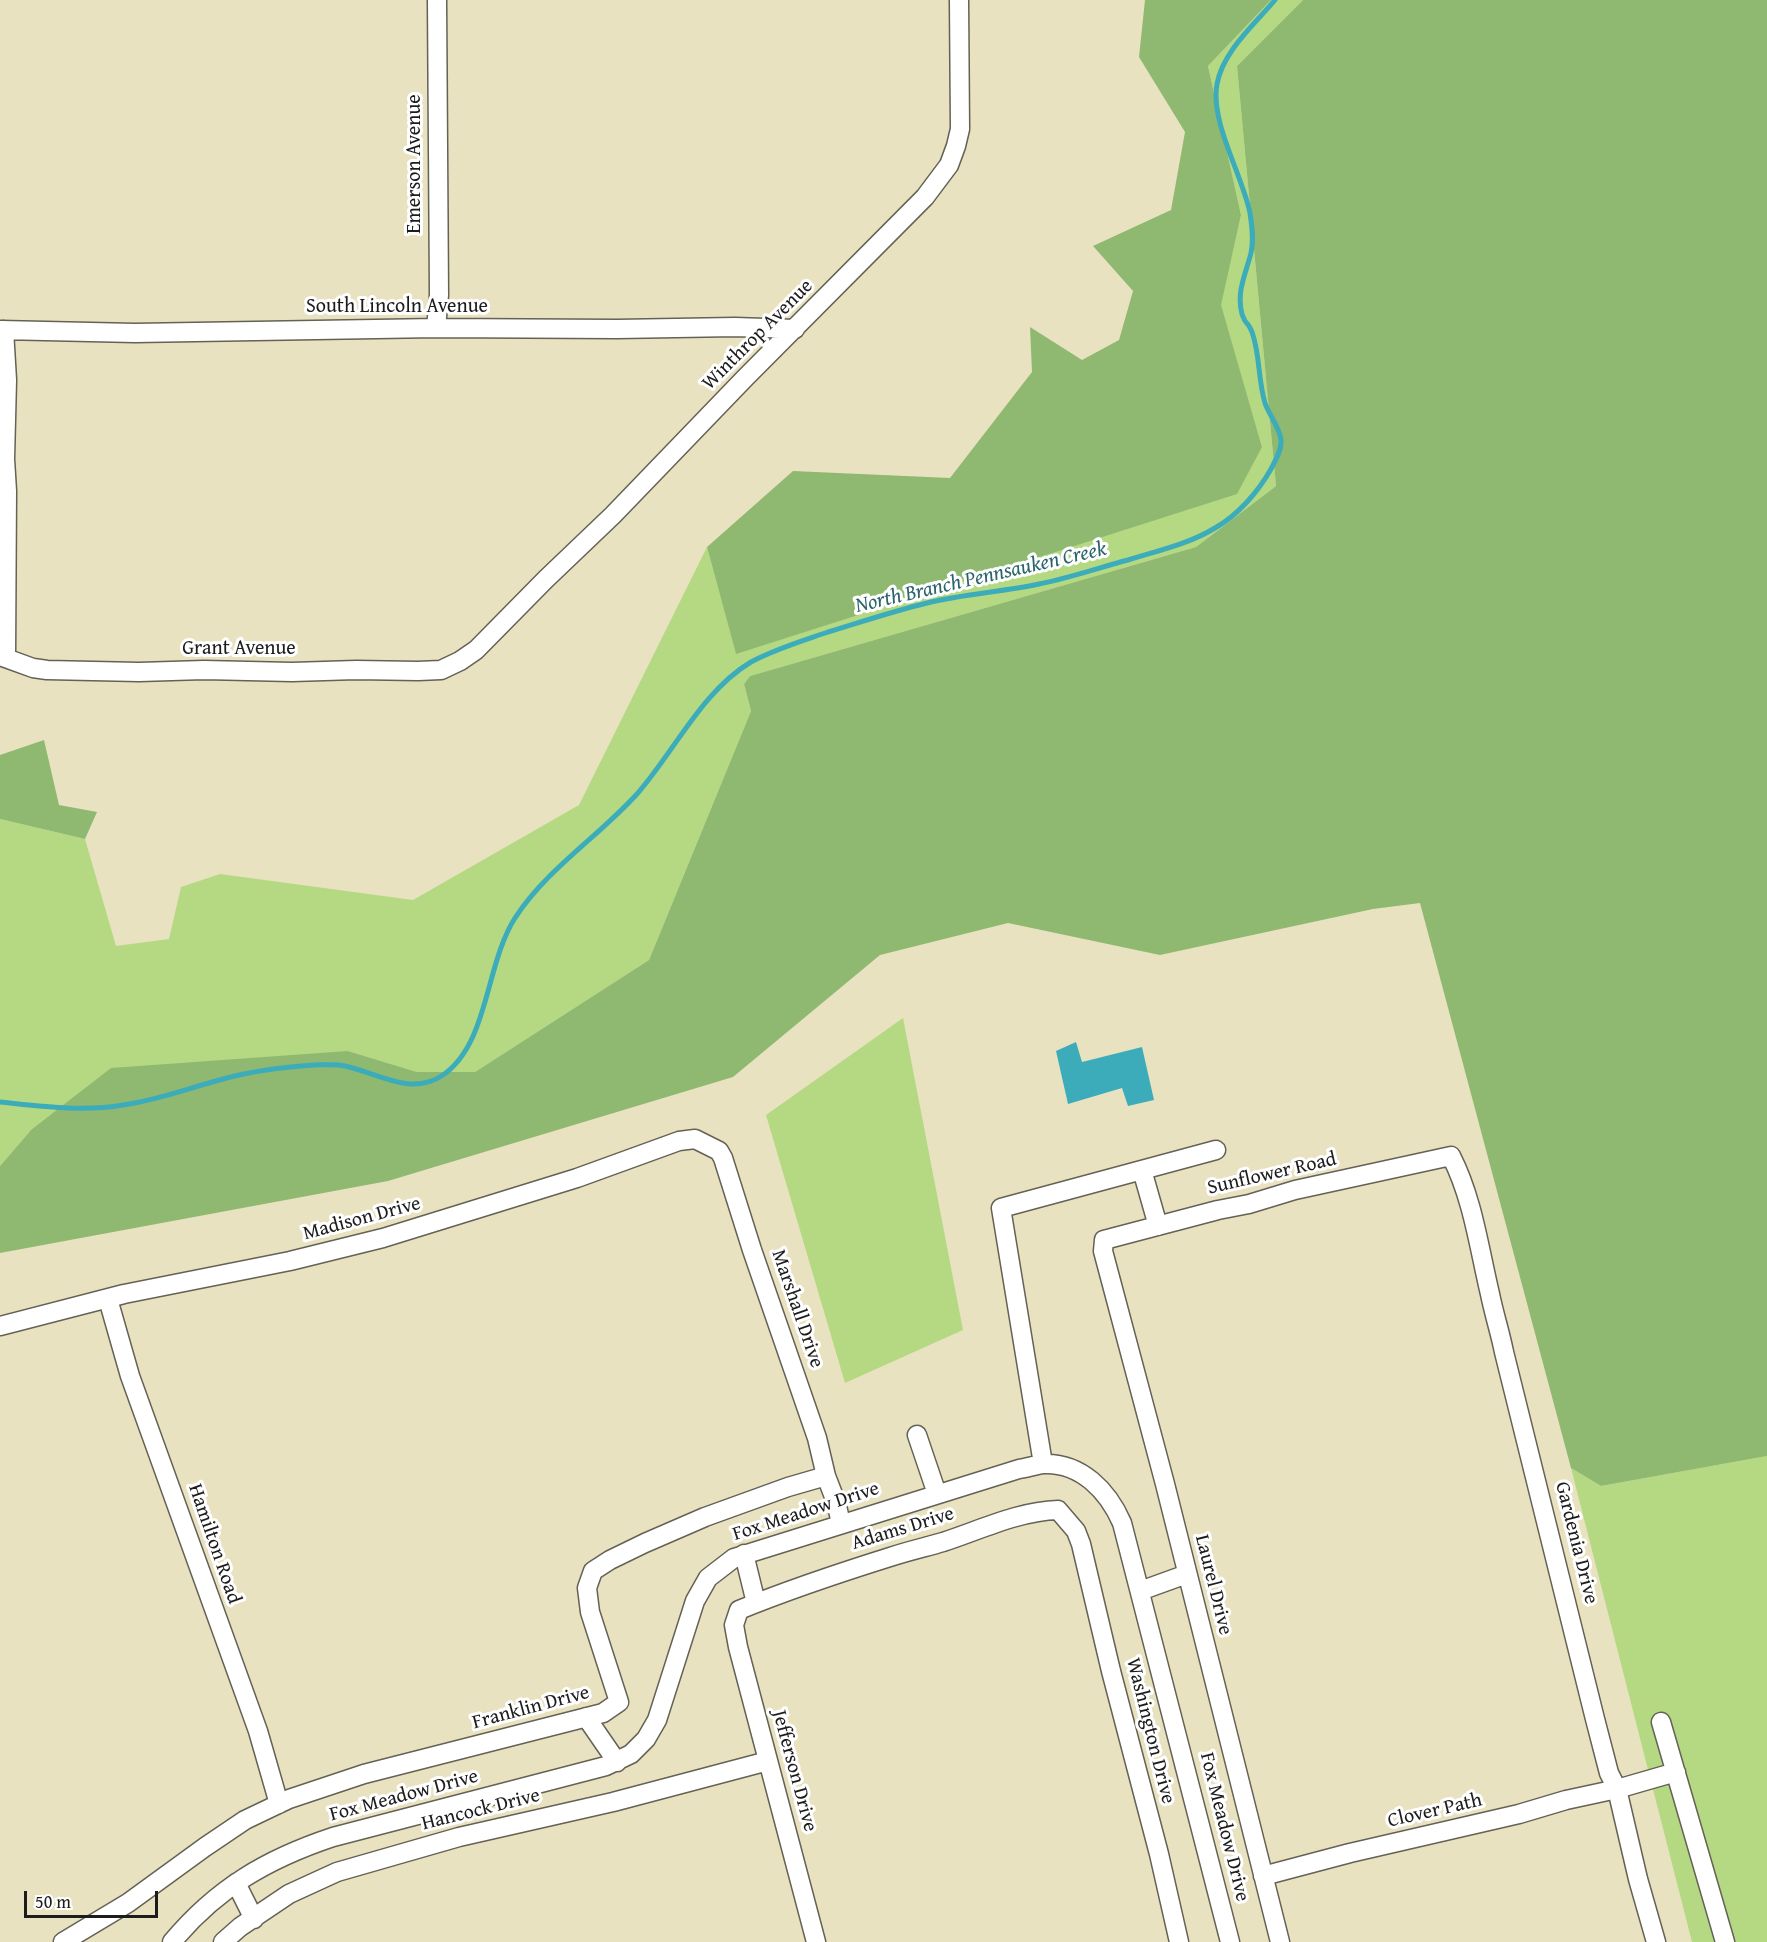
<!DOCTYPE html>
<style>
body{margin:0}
#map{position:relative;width:1767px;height:1942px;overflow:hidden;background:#e9e2c0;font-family:"Gentium Book Plus",serif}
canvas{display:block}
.scale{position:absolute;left:24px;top:1891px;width:134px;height:27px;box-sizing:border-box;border:3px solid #1c1c1c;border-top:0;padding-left:8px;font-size:18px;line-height:21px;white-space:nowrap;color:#1c1c1c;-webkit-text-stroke:4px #fff;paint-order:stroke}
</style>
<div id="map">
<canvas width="1767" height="1942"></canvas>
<div class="scale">50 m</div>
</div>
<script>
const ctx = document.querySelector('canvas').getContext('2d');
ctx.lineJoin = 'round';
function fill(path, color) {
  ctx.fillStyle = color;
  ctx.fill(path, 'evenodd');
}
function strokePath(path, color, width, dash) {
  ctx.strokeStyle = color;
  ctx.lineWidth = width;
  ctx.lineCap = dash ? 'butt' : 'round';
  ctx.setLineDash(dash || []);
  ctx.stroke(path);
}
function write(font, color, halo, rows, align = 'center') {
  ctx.font = font + ' "Gentium Book Plus",serif';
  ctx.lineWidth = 6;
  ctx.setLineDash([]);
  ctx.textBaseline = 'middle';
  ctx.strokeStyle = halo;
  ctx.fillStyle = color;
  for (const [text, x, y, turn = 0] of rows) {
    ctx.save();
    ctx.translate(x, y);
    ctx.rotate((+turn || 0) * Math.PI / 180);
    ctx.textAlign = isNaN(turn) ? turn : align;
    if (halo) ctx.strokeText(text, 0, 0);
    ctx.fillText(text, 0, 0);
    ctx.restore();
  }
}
fill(new Path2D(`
 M1271,0h32l-66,66 39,420 -80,61 -446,129 -6,8 7,27 -102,249 -174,112h-58l-69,-21 -317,79 -31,36v-347l85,20 31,107 53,-7 12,-52 39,-13 193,26 166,-95 128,-258 29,106 526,-206 -42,-142 21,-90 -33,-149z
 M903,1018l60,312 -118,53 -79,-268z
 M1767,1456v486h-75l-121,-474 30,18z`), '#b4d982');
fill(new Path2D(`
 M1145,0h126l-63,66 33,149 -20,90 41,142 -25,47 -501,160 -29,-107 86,-76 157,7 82,-106 -2,-45 52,33 37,-20 14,-49 -40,-45 78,-36 14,-78 -46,-75z
 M1303,0h464v1456l-166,30 -30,-18 -151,-565 -47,6 -213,46 -152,-32 -128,32 -147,122 -345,104 -388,72v-87l31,-36 80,-62 237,-17 69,21h58l174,-112 102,-249 -7,-27 6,-8 446,-129 80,-61 -39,-420z
 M44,740l15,65 38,7 -12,27 -85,-20v-64z`), '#8fb970');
fill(new Path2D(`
 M1076,1042l6,20 60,-15 12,53 -26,6 -6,-18 -54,16 -12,-53z`), '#3cacba');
strokePath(new Path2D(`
 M0,1102c40,4 83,10 123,3 35,-5 66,-17 100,-26 29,-8 61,-12 91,-14 11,0 21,-1 31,1 33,7 66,31 98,9 46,-32 42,-110 72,-157 32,-49 83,-81 122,-124 37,-42 65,-103 114,-132 24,-13 51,-21 77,-30 33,-10 66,-21 99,-29 36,-9 75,-11 112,-19 30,-6 59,-16 89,-24 29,-9 61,-16 87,-32 23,-13 43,-36 56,-59 4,-8 11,-19 10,-29 -1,-12 -12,-25 -16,-37 -7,-23 -5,-49 -13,-71 -6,-14 -5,-4 -10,-18 -6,-22 4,-41 9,-61 3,-13 1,-27 -1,-40 -8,-39 -40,-91 -33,-129 6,-33 38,-60 58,-84`), '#3cacba', 5);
const minor = new Path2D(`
 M436,328l3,-33 -2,-295
 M0,330l135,3 301,-5 181,1 118,-2 60,2
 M4,330l3,50 -2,79 2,32 -1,166
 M0,656l33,12 14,2 92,2 65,-2 88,2 64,-2 62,1 23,-1 19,-9 16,-11 70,-71 67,-64 132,-137 180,-181 24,-32 7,-19 4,-17 -1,-129
 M1142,1170l16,56
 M108,1299l22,77 128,355 21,73
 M0,1326l124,-32 166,-33 93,-23 194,-60 102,-37 16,-2 24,12 4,7 29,92 65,188 9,38 10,26 5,21
 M917,1435l20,59
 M1043,1464l-42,-256 215,-58
 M744,1554l12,49
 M1140,1591l47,-17
 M586,1717l31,45
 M1661,1722l64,220
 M1263,1876l87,-23 169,-39 47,-14 51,-11 59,-17
 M236,1883l18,36
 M63,1942l65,-39 77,-56 40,-27 44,-21 75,-25 239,-61 16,-11 -29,-90 -3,-24 6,-17 17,-11 35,-17 60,-26 83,-30 38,-11
 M172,1942c45,-54 95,-83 161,-105l273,-71 25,-12 15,-15 11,-19 38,-119 13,-23 26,-20 285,-89c8,-1 16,-4 24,-5 38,-2 65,27 79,59l108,419
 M223,1942l17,-15 49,-33 48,-22 122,-35 154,-35 155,-41
 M816,1942l-78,-295 -4,-22 5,-15c49,-20 100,-37 151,-53 18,-6 36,-10 53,-15 37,-12 76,-31 115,-32l18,21 5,13 30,127 48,183 20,88
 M1280,1942l-115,-458 -62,-233 1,-11 114,-30 31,-6 46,-14 156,-34c22,43 28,92 39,138 4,20 10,38 14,58l91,367 14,54 8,16 21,90 18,63`);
strokePath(minor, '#646155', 21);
strokePath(minor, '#fff', 18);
write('20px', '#1c1c1c', '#fff', [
 ["Emerson Avenue",415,164,-90],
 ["South Lincoln Avenue",397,307],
 ["Winthrop Avenue",758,335,-45],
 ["Grant Avenue",239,649],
 ["Sunflower Road",1272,1174,-13],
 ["Madison Drive",362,1219,-15],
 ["Marshall Drive",797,1309,71],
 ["Fox Meadow Drive",806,1512,-18],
 ["Adams Drive",903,1529,-17],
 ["Gardenia Drive",1576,1543,76],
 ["Hamilton Road",214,1544,71],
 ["Laurel Drive",1213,1585,76],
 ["Franklin Drive",531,1708,-15],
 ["Washington Drive",1150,1731,76],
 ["Jefferson Drive",794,1771,75],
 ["Fox Meadow Drive",404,1796,-15],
 ["Hancock Drive",481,1810,-14],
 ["Clover Path",1435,1811,-13],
 ["Fox Meadow Drive",1224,1827,76]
]);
write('italic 21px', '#2c646b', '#fff', [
 ["North Branch Pennsauken Creek",981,578,-13]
]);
</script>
